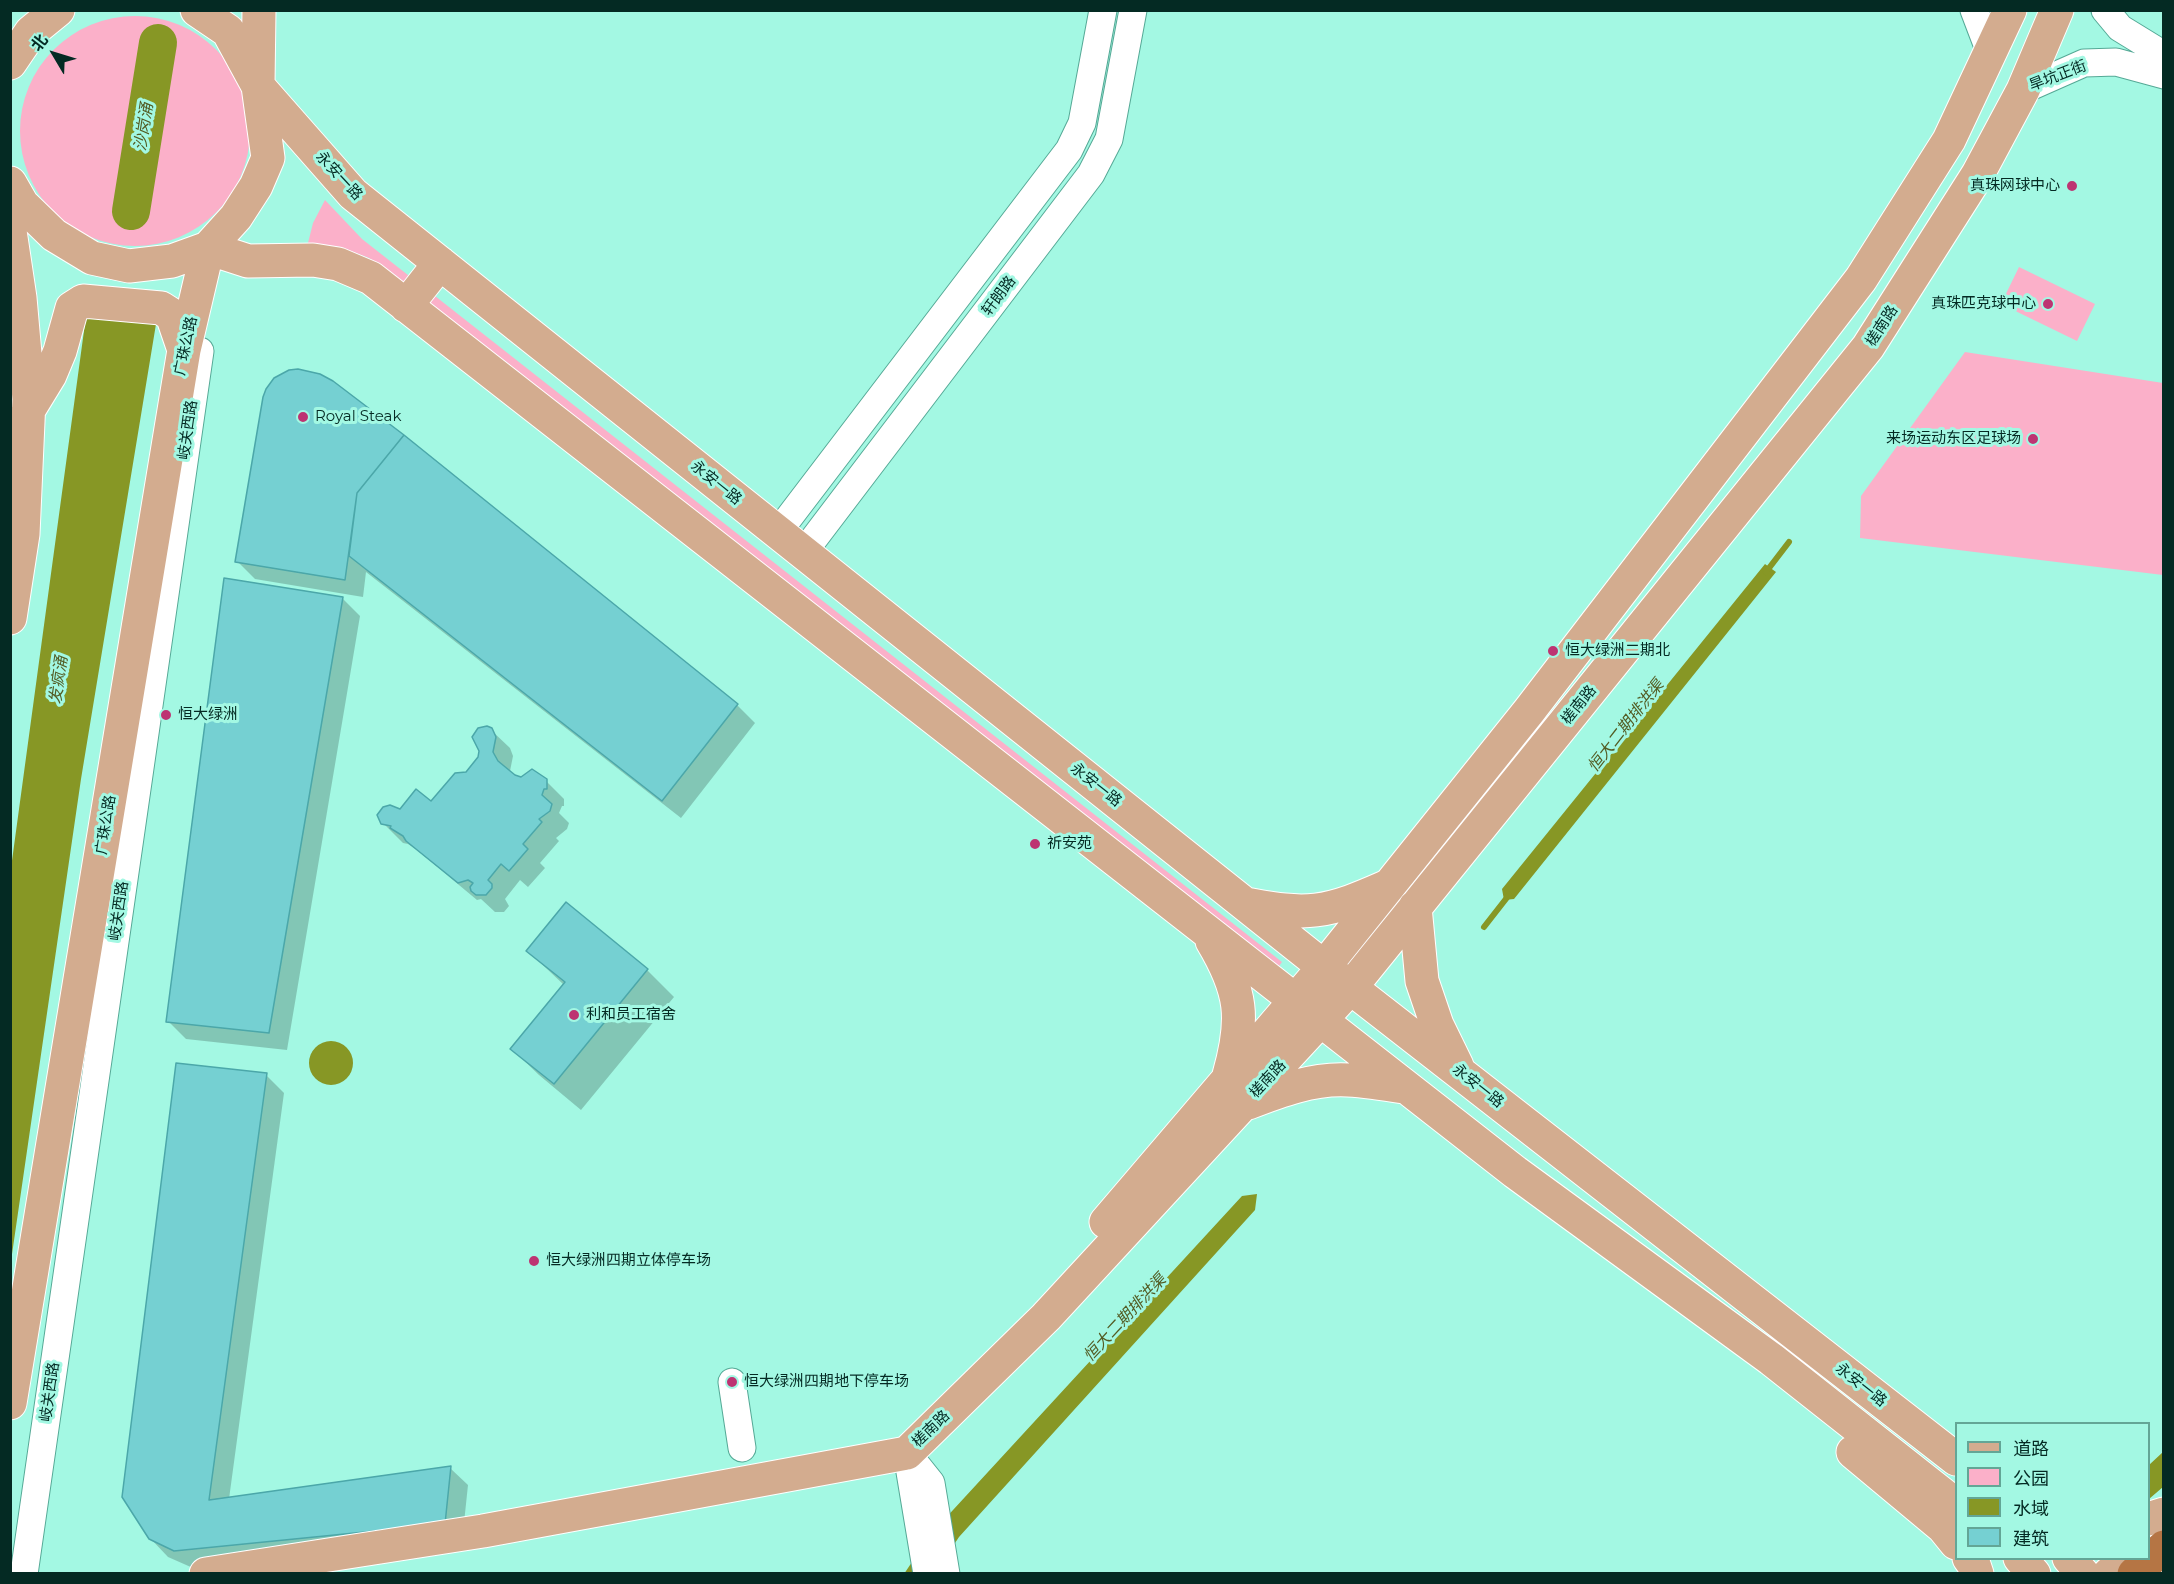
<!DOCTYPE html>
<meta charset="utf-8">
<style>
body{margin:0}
#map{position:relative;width:2174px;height:1584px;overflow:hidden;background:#a3f8e3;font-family:Montserrat,"Noto Sans SC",sans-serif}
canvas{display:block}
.frame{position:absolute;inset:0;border:12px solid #042a23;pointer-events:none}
.legend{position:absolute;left:1955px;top:1422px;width:195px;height:138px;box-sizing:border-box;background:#a3f8e3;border:2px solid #63a696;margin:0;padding:8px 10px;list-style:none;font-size:18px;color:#042a23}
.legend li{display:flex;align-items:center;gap:12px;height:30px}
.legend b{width:30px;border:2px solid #63a696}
.north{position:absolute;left:24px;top:24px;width:60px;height:60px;-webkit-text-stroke:4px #a3f8e3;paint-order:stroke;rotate:308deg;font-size:16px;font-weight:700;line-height:24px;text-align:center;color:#042a23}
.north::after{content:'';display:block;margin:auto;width:21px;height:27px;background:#042a23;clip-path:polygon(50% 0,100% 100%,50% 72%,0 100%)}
</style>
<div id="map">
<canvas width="2174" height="1584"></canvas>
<div class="frame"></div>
<ul class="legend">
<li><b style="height:8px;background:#d3ac8f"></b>道路</li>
<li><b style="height:16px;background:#fbb0c9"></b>公园</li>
<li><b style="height:16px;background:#879725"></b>水域</li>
<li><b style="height:16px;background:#75d0d2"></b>建筑</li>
</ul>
<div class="north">北</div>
</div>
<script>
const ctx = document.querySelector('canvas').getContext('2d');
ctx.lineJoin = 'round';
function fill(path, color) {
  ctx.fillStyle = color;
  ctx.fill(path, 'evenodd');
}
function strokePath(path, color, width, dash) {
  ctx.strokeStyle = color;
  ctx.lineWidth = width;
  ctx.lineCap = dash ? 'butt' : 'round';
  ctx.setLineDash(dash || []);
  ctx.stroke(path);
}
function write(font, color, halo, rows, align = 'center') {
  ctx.font = font + ' Montserrat,"Noto Sans SC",sans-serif';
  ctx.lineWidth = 6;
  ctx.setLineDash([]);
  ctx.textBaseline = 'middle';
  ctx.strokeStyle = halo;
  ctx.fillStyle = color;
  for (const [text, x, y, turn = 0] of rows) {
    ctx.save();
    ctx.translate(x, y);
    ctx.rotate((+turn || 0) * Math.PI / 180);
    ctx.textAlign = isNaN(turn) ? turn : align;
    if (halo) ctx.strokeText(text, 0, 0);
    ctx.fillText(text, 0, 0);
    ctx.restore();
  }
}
fill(new Path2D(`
 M20 131a115 115 0 1 1 230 0a115 115 0 1 1-230 0Z
 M325,200l37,39 51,40 -8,8 -36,-29 -29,-11 -32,-4 5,-20z
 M2019,267l76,37 -18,37 -76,-37z
 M426,295l9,1 847,666 -8,11 -842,-663z
 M1965,352l198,31v192l-303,-37 1,-42z`), '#fbb0c9');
fill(new Path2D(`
 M86,316l70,8 -75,455 -70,482v-393z
 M1765,564l11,8 -262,327 -10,1 -2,-11z
 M309 1063a22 22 0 1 1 44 0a22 22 0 1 1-44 0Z
 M1257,1194l-2,16 -296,327 -24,36 -31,1 26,-39 312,-339z
 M2163,1452v35l-14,12v-34z`), '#879725');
fill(new Path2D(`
 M403,436l334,269 18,18 -74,95 -315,-246 -3,25 -108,-18 -18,-18z
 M342,598l18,18 -73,434 -101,-11 -18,-18z
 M491,730l19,18 3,8 -3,15 4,5 32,5 18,18v7h-2l-3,7 10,10 -2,6 -11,9 3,3 -19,22 5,5 -17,19 -8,-7 -15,19 4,7 -5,6h-9l-14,-13 -4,1 -60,-50 -9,-6 -5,-1 -23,-23 20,-9 31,-7 36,-30 12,-16z
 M566,904l81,66 27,27 -93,113 -42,-35 -27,-26 52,-64 -36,-34z
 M266,1075l18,18 -55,406 221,-31 18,17 -6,57 -269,26 -25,-11 -18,-19z`), '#0003');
strokePath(new Path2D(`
 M1766,572l23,-30
 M1484,927l25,-32`), '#879725', 6);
strokePath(new Path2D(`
 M131,211l27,-168`), '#879725', 38);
const building = new Path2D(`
 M298,369l22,5 13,7 71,54 -47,58 -12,87 -110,-18 28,-165 3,-8 8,-11 15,-8z
 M404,435l334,269 -76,97 -313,-245 8,-63z
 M224,578l119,19 -74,436 -103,-11z
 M487,726l5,2 4,9 -3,15 5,9 17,14 6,2 11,-8 15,10v10h-3l-2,6 10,9 -2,7 -11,8 3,3 -19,22 5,5 -19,22 -8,-7 -13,16 4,4v4l-6,7h-10l-5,-4 -1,-4 3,-4 -5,-3 -10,3 -52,-42 -3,-5 -13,-8 1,-2 -10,-2 -4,-9 6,-8 7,-2 10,4 16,-20 15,12 24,-28 11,-1 12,-15 1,-6 -7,-14 6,-9z
 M566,902l82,67 -94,115 -44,-35 55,-67 -39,-31z
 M176,1063l91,10 -58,427 242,-34 -6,58 -271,27 -25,-12 -27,-42z`);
fill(building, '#75d0d2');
strokePath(building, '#4ba7a9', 1.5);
const minor = new Path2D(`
 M1974,10l16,42
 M2105,10l15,18 44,27
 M2023,90l61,-27 32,-1 48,13
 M778,532l291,-382 13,-27 21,-113
 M803,553l288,-379 18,-35 24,-129
 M732,1382l10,66
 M907,1453l24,30 15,91
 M907,1454l20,120
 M24,1574l176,-1223`);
const major = new Path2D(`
 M10,63l21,-31 27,-22
 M258,84l1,-74
 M258,86l95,108 971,773 632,492
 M10,183l12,21 32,31 38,23 37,8 43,-5 36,-13 28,-31 20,-31 12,-28 -10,-72 -30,-55 -31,-21
 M10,231l10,67 9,101 -6,135 -13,84
 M208,248l40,13 65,-1 25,4 33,14 1144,894 256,187 185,146
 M406,306l34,-43
 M28,411l22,-36 10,-24 12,-43 11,-7 78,7 11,7 12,35
 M1246,904c23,4 47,9 70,6 25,-3 49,-14 72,-24
 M1415,907l7,74 15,44 20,41
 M1212,941c30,50 33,78 17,134
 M1248,1103c31,-12 65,-25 100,-23 19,1 38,4 56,7
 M1106,1222l218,-255 205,-256 332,-432 88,-139 61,-130
 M10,1403l174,-1053 24,-102
 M1853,1452l90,75 13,16
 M907,1453l139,-136 305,-330 517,-640 110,-173 45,-84 34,-80
 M2148,1519l16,-5
 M1969,1558l5,7 3,9
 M2020,1558l14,16
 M2069,1558l14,16
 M206,1574l277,-43 424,-78
 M2109,1574l19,-16`);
const highway = new Path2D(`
 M2134,1574l30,-27`);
strokePath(minor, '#55a996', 29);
strokePath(major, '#fff', 35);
strokePath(highway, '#fff', 35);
strokePath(minor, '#fff', 27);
strokePath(major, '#d3ac8f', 33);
strokePath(highway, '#b57544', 33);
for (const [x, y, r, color] of [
 [2072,186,6,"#bd3472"],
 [2048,304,6,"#bd3472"],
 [303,417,6,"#bd3472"],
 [2033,439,6,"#bd3472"],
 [1553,651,6,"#bd3472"],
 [166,715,6,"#bd3472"],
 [1035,844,6,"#bd3472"],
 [574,1015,6,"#bd3472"],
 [534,1261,6,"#bd3472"],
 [732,1382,6,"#bd3472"]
]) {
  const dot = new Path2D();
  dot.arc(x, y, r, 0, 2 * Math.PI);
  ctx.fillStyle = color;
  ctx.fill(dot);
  strokePath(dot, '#a3f8e3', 2);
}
write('15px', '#042a23', '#a3f8e3', [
 ["旱坑正街",2058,76,-21],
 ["永安一路",339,176,47],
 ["轩朗路",999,296,-53],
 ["槎南路",1882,326,-57],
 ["广珠公路",186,346,-78],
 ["岐关西路",188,430,-82],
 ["永安一路",716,483,39],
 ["槎南路",1579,705,-51],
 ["永安一路",1096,785,38],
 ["广珠公路",106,825,-81],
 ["岐关西路",119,911,-82],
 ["槎南路",1268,1079,-47],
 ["永安一路",1478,1086,38],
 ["永安一路",1861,1385,38],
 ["岐关西路",50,1392,-82],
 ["槎南路",931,1429,-44]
]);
write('15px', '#042a23', '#a3f8e3', [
 ["真珠网球中心",2060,186,"right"],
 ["真珠匹克球中心",2036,304,"right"],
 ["Royal Steak",315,417],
 ["来场运动东区足球场",2021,439,"right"],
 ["恒大绿洲二期北",1565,651],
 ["恒大绿洲",178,715],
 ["祈安苑",1047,844],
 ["利和员工宿舍",586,1015],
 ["恒大绿洲四期立体停车场",546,1261],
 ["恒大绿洲四期地下停车场",744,1382]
], 'left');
write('italic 16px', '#535c24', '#a3f8e3', [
 ["沙岗涌",144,127,-81],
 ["发疯涌",59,680,-82],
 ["恒大二期排洪渠",1626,726,-52],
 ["恒大二期排洪渠",1125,1318,-47]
]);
</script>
